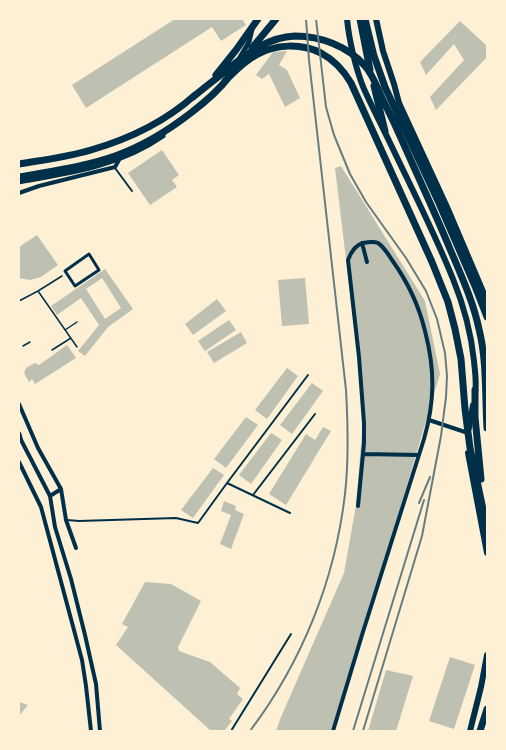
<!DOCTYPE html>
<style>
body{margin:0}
#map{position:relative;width:506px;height:750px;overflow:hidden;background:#fdf0d5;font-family:Inter,sans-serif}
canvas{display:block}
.frame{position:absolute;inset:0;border:20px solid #fdf0d5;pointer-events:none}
</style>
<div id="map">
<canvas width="506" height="750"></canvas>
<div class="frame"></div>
</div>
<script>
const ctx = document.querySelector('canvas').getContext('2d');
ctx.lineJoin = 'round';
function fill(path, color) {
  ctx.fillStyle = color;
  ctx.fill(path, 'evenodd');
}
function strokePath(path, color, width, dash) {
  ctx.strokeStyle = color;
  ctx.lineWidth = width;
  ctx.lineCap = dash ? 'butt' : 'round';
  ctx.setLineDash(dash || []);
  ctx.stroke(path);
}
fill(new Path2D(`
 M175,19h67l4,6 -25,16 -9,-14 -126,81 -14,-23z
 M460,21l27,25v11l-51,53 -6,-13 34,-37 -10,-16 -28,31 -6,-13z
 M287,51l-8,14 8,5 13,28 -15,9 -16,-33 -7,5 -6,-4 17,-23z
 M162,150l17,25 -7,5 5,7 -27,18 -22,-32z
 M341,166l84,135 15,73 -106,357h-58l5,-14 63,-144 12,-68 8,-96 -29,-241z
 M37,235l21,30 -17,12 -11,3 -11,-2v-31z
 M105,269l28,40 -25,18 -23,29 -7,-5 21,-26 -18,-27 -24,17 -6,-9zM102,278l19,30 -16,11 -19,-30z
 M305,278l4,46 -27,2 -4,-46z
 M217,299l9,12 -33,24 -8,-11z
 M229,320l7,10 -31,21 -7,-10z
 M241,332l6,11 -33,20 -7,-11z
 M67,345l9,13 -41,26 -3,-5 -3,3 -5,-9 2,-5 9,-5 4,2z
 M287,368l11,8 -31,43 -12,-9z
 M312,383l11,8 -31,43 -12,-9z
 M246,417l12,8 -32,43 -12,-9z
 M323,427l8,4 -45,74 -17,-11 37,-60 9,6z
 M271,433l11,7 -31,44 -12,-9z
 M213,468l11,7 -31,43 -12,-8z
 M224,501l12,5 -1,4 9,4 -13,35 -11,-5 11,-29 -10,-4z
 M145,582l26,2 30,17 -23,46 1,4 31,11 30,26 -3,6 6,5 -14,20 3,2 -7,9v1h-14l-95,-86 12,-18 -6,-3z
 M450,657l25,8 -21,64 -25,-8z
 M386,670l27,6 -17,55h-28z
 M19,702l9,3 -9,11z`), '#bec0b2');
strokePath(new Path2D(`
 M38,291l39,56
 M19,301l19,-10 24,-15
 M65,330l12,-8
 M23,346l7,-4
 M52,350l19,-12`), '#003049', 1.5);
strokePath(new Path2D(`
 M115,168l17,23
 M227,483l81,-108
 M253,495l62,-81
 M67,520l12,1 97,-3 22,5 29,-40 63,30
 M231,731l60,-97`), '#003049', 2);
strokePath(new Path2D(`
 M89,254l10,16 -24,16 -10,-15z`), '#003049', 3);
strokePath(new Path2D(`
 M19,193l20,-7 76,-19 4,-7
 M362,243l5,19
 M19,404l19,44 23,41 5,31 10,28
 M429,420l39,13
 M20,438l30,58 5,31 16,52 14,56 11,49 4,47
 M363,454l56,1
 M19,462l22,45 41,153 4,26 5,45
 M50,496l11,-7
 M333,731l29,-96 62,-196c11,-38 11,-70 1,-108 -6,-25 -18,-50 -33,-71 -4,-6 -8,-13 -14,-17 -4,-2 -10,-1 -15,0 -8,2 -12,9 -15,17l11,97 5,66v20l-6,63`), '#003049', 4);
strokePath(new Path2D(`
 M239,59l10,-17 3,-13
 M19,182c51,-9 101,-16 144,-46
 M19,434l1,4h-1`), '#003049', 5);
strokePath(new Path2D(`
 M347,19c2,21 9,51 17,70 9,20 19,39 28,58 21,44 43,87 61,132 11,27 18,53 21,82 1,11 3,22 1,33
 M376,19l7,32 11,33 5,19 48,104 40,94
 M469,428l4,-23
 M468,453l19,100
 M470,731l11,-44 6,-32`), '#003049', 6);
strokePath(new Path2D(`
 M360,19l10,51
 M365,19l9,37 11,31 54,116 36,83 12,31
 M252,48l24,-29
 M216,75l20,-25 22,-31
 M225,81c10,-10 19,-20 31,-26 19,-11 45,-12 65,-2 13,7 23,18 30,30l81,179 16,40 7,27 6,30 4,50 5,39 17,80
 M374,86l11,45
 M193,97c12,-10 24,-19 35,-28 20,-16 40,-32 67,-33 25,0 53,10 70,30 8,9 12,21 17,32 8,16 16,33 23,49 15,34 31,68 45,102 11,26 23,52 29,80 8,32 6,66 8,99
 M19,164c24,-4 49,-7 72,-14 38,-11 75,-29 104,-55
 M19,177c32,-6 65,-10 96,-21 28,-10 54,-26 77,-44 13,-10 26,-21 36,-34
 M475,390v27l6,62
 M480,731l7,-22`), '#003049', 7);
strokePath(new Path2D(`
 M316,19l10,88 8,28 16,39 16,28 40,56 20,33 11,28 8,34 2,23 -1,21 -5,39 -19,100 -59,195
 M419,503l11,-26
 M250,731c52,-69 85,-151 95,-237 4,-35 3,-69 1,-104l-37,-330 -3,-41
 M353,731l71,-231`), '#657d81', 2);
</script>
